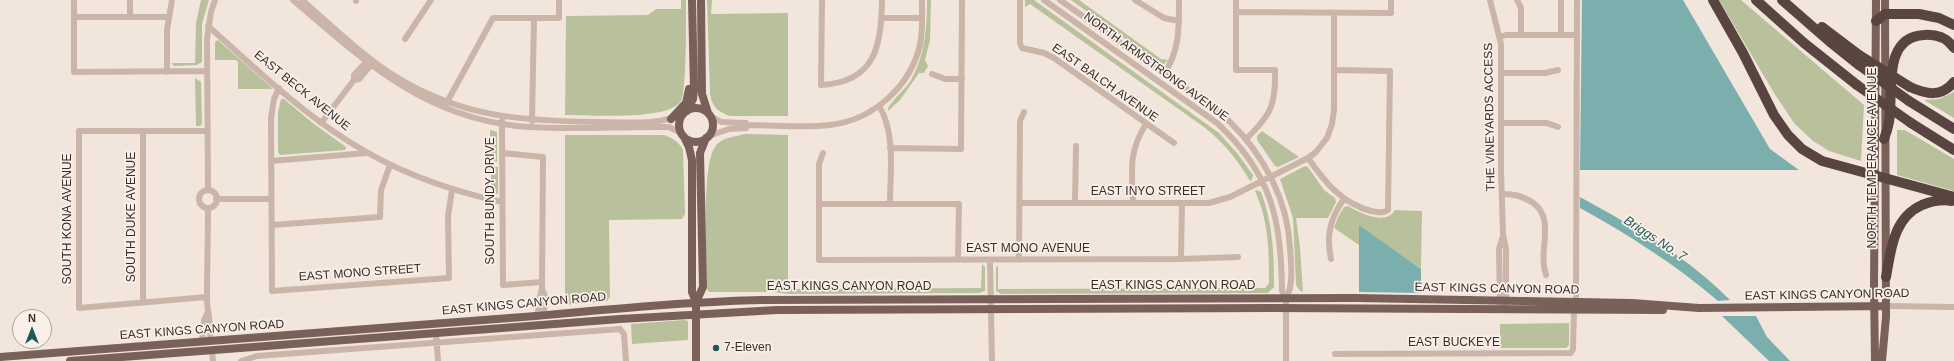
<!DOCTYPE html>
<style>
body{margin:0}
#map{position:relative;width:1954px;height:361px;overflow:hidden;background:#f2e6dc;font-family:Helvetica,sans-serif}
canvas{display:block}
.north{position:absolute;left:12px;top:309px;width:40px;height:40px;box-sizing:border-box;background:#faf0e9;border:1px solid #aca29c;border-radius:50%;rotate:0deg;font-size:11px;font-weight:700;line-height:16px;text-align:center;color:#372c28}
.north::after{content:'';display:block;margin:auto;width:14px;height:18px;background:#1d5957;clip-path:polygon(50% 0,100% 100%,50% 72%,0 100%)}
</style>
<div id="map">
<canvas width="1954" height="361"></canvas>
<div class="north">N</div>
</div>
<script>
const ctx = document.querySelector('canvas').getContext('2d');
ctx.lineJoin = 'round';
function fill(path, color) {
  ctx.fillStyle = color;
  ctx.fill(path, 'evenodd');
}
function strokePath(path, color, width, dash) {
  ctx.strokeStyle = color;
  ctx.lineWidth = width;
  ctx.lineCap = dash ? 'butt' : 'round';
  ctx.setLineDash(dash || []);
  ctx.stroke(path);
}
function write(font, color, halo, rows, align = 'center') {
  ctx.font = font + ' Helvetica,sans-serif';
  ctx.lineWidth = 3.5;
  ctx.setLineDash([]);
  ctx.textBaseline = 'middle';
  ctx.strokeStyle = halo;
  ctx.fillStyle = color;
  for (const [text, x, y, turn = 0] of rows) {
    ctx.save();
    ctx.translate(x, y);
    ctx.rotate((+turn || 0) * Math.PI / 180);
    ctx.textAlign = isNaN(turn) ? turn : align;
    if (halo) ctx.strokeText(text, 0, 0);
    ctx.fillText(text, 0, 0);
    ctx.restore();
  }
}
fill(new Path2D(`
 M201,0h8l-7,24v38l-5,3 -23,1 -3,-3h24l1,-40z
 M681,0h5c0,17 1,89 -5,101 -11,20 -93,14 -116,14l1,-99 82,-1 8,-6h25z
 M707,0h5l-1,14 77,-1v103h-58c-12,-4 -19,-10 -20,-23z
 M927,0h4l-1,40 -5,20 3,6 -4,7h-5l-19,27 -12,11c-2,-6 19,-23 23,-31 14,-26 16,-51 16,-80z
 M1034,0l185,133 18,20 16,22 -1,5 -2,1c-12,-21 -26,-38 -46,-54l-174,-123 -5,3v-7z
 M1071,0h8l82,59 7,1 -4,4h-4z
 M1719,0h22l123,105 -3,56 -32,-10 -16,-10 -19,-18 -20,-30z
 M218,40l53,47 1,2h-34v-27l-2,-2h-21v-18z
 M195,78l6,4 1,42 -2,2h-4z
 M1954,92v26l-30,-18 15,-1z
 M281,99h3l30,25 32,23 -1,3 -65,5 -2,-3v-40z
 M490,130l7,2v30l-7,-2z
 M1897,130h8l49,29v32l-57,-16z
 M1262,131l37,26 -21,10 -3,-1 -18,-26v-4z
 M745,134l43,1v154l193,-1 1,-24 3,3v24l-6,2 -191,1 -14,-2h-65l-2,-3c0,-26 -6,-123 8,-142 6,-10 20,-10 30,-13z
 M565,135h99c9,3 15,7 19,15l2,64 -3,5 -73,1 1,77 -3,4 -42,4z
 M491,166l7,1v26l-3,2 -4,-1z
 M1305,166l3,1 16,23 11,8 1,4 -8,16h-32l4,29 3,45 -3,-1 -4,-6 -3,-67 -13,-39z
 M1257,190l4,2c12,32 13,62 13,95l-6,6 -267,1 -5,-3v-24l2,-1v23l267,-1 4,-5c0,-34 0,-60 -14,-92z
 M1348,206c12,7 38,20 47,4l27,1 -1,58 -61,-43 -1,19 -25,-17 4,-11 6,-10z
 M684,320l4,1v19l-56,4 -1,-20z
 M1569,323v22l-3,3h-66v-24z`), '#b8c19c');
fill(new Path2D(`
 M1582,0h101l87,149 29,21h-219z
 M1580,197c53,29 107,59 150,103l-12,1c-42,-36 -89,-66 -138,-93z
 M1359,225l62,44v24l-62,-1z
 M1722,316h34l11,21 23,24h-21z`), '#7bafad');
strokePath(new Path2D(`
 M74,0v72l133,-1
 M130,0v17
 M293,0c69,59 129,116 224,126 50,5 101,0 152,1l12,6
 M302,0c29,25 58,54 91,75 67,42 127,46 204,47 27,0 61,4 86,-8
 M822,0l-1,85c55,-3 60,-39 61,-85
 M1020,0v43l2,5 22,5 10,5 120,85
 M1044,0l173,123c55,51 64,96 65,168l4,8v62
 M1060,0c33,23 66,47 99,70 24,17 50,33 71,52 34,33 58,79 60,126 1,16 4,36 -4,51
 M1135,0l29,18 15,3
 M1236,0v70h39c1,35 -4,45 -29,69
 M1490,0l11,44v127l2,63 3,15v56
 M1517,0l4,8v27
 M356,1v-1
 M1237,12l154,1v-13
 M74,17h95
 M882,18h40
 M208,26c45,40 89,83 140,115 48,31 99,49 154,61
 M1561,35v-35
 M1500,37l6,-2h71
 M405,39l26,-39
 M366,62l-12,13v5l5,-1 12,-14
 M167,72v-42l5,-30
 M1501,73h44l13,-3
 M932,74l13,5h17
 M1164,74c16,-24 15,-47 15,-74
 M279,88l-5,11 -3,19 1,173 177,-13 -1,-62 4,-26
 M446,104l47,-86h66v-18
 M879,106c17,27 11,67 11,98
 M711,116l10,6 25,1 2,2c27,0 55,3 82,0 43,-5 80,-38 90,-80 3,-15 2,-30 2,-45
 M502,121l1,164 39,-3
 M532,121l2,-103
 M321,123l33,-43
 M1501,123h46l11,4
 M143,132v170
 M709,136l20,-7 17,-1 2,-3
 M890,148l71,1 1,-149
 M502,153l41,4 -1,132 3,7 -1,19
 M823,153l-4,11v96l362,-1 57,-2
 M1308,158c17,24 33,45 63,53 5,1 12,3 17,-1l2,-139 -56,-1
 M271,161l96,-8
 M208,190l-1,-151 4,-27 4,-12
 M199 199a9 9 0 1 1 18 0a9 9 0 1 1-18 0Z
 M1503,194c12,0 18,2 29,8 25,17 5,48 14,73
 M216,199h55
 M1020,203h189l21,-6 78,-39 8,-6 11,-14 5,-14 2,-14v-97
 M1075,203l1,-57
 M1133,203c-1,-32 -5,-51 13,-79
 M819,204h140l-1,56
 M208,208c0,30 -1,60 -1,90 0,15 5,28 3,43
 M272,225l108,-8 1,-27 9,-25
 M1181,259l1,-56
 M1331,259c-5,-23 -1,-41 13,-60
 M990,260l2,101
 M1019,260l1,-139 4,-9
 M207,297l-128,11v-177h129
 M1576,302l1,-302
 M1500,304l-1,-55 4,-13
 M1886,306l68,1
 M536,316c5,-8 2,-18 6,-27
 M620,329l4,5 2,27
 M436,333l2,28
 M202,341l2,-21 4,-8
 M212,351l1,10
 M1335,354l236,-1 2,-4 1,-40
 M241,361l16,-5 363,-27`), '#cab5a8', 6);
strokePath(new Path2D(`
 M701,0l1,94 6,19
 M679 125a17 17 0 1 1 34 0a17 17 0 1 1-34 0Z
 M687,111l6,-12 1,-9 -2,-90
 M671,119l15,-16 3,-14
 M684,137l5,10 3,13v132l4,10v59
 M696,302l7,-15 -3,-134 6,-15
 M0,357l536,-41c75,-7 149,-14 225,-16l595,-2 276,5 67,5 187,-2
 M70,361l550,-42 157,-9 495,-2 391,2
 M1875,361l-1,-73 2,-288
 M1882,361l4,-44 -1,-317`), '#796159', 8);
strokePath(new Path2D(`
 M1713,0l30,53 31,62 14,20 14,14 20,12 132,36
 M1756,0l48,43 53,42
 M1782,0l47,41 30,24
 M1876,21l9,-7h34l20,4 15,7
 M1822,27l37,28
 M1910,87c16,7 31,11 44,-5
 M1909,101l45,28
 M1911,123l43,27
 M1884,139c2,-5 4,-11 5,-17 5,-27 -8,-85 35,-87 12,-1 23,3 30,13
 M1886,277c5,-27 7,-59 36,-72 10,-4 19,-6 30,-4`), '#58453f', 10);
strokePath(new Path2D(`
 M1859,55l51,32
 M1859,65l50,36
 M1857,85l54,38`), '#58453f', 10);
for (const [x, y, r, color] of [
 [716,348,4,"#1d5957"]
]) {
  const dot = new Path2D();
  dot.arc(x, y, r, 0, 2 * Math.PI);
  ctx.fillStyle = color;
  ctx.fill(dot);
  strokePath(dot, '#faf0e9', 1.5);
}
write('12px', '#372c28', '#faf0e9', [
 ["NORTH ARMSTRONG AVENUE",1156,67,36],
 ["EAST BALCH AVENUE",1105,83,35],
 ["EAST BECK AVENUE",302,91,39],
 ["THE VINEYARDS ACCESS",1490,117,-91],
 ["NORTH TEMPERANCE AVENUE",1873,158,-90],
 ["EAST INYO STREET",1148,192],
 ["SOUTH BUNDY DRIVE",491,201,-90],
 ["SOUTH DUKE AVENUE",132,217,-90],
 ["SOUTH KONA AVENUE",68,219,-90],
 ["EAST MONO AVENUE",1028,249],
 ["EAST MONO STREET",360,273,-4],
 ["EAST KINGS CANYON ROAD",1173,286],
 ["EAST KINGS CANYON ROAD",849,287],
 ["EAST KINGS CANYON ROAD",1497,289,1],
 ["EAST KINGS CANYON ROAD",1827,295,-1],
 ["EAST KINGS CANYON ROAD",524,304,-5],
 ["EAST KINGS CANYON ROAD",202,330,-4],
 ["EAST BUCKEYE",1454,343]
]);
write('12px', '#372c28', '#faf0e9', [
 ["7-Eleven",724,348]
], 'left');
write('italic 13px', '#1d5957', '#faf0e9', [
 ["Briggs No. 7",1655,239,33]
]);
</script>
